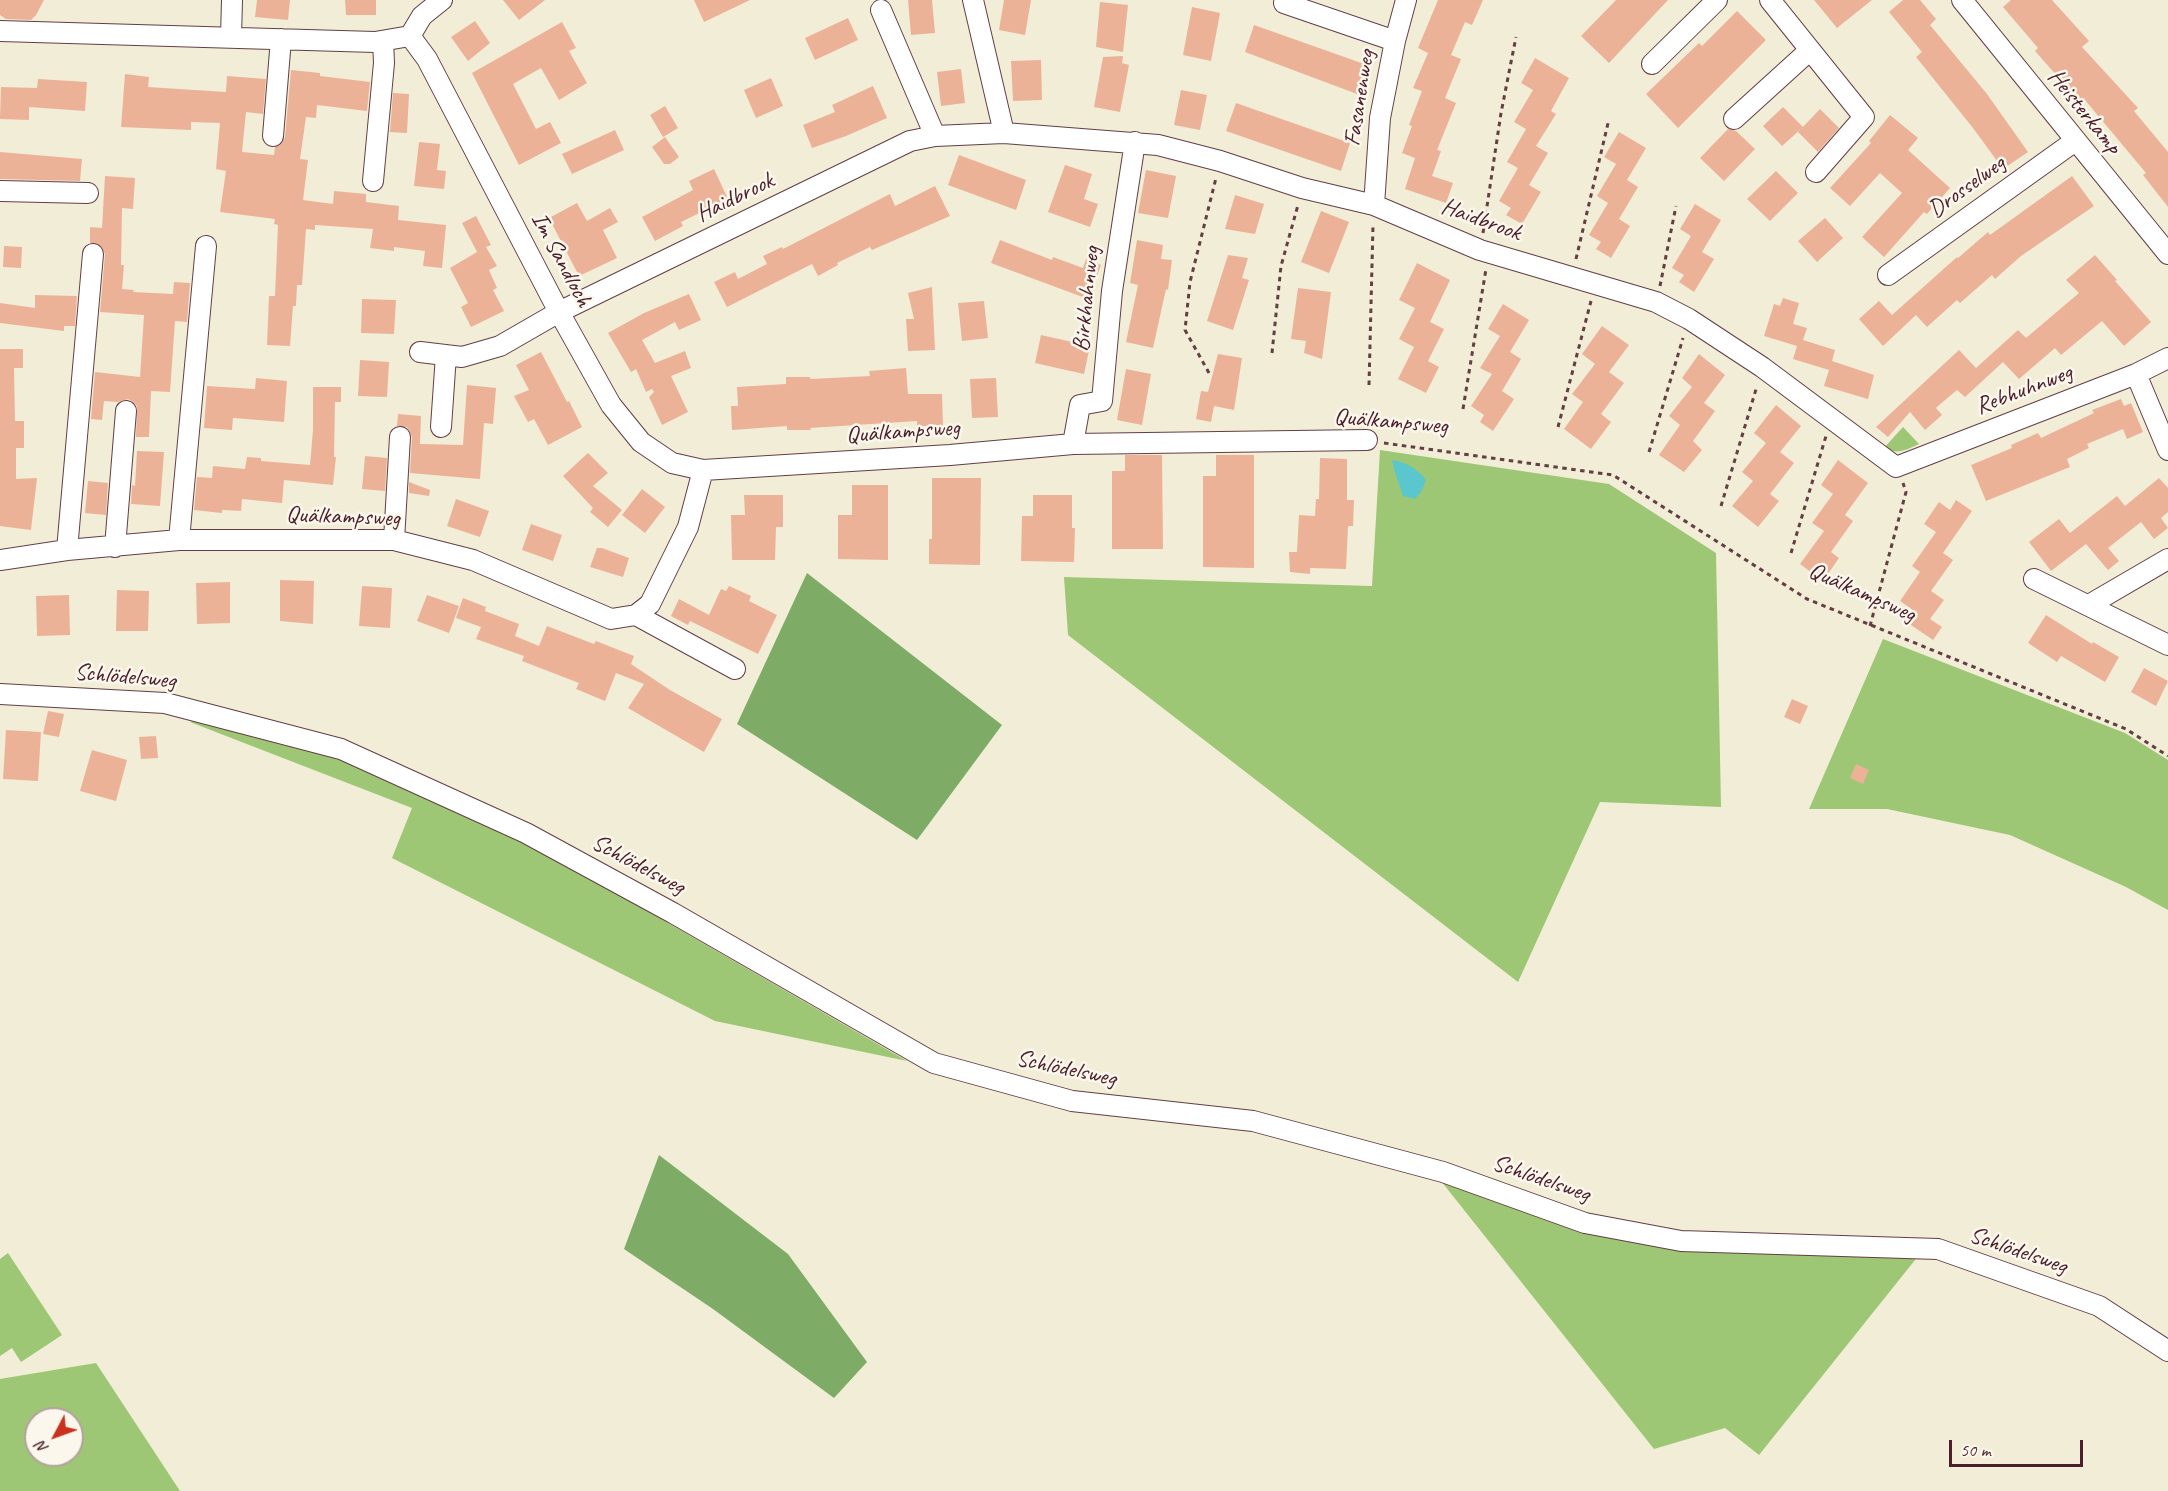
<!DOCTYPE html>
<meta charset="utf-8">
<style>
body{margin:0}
#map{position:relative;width:2168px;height:1491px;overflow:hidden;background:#f2edd7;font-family:Caveat,sans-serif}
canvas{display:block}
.north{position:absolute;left:24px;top:1407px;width:60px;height:60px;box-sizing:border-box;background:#fbf7ec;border:2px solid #b4a19f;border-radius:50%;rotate:229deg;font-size:16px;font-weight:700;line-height:24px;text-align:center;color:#4a1f2b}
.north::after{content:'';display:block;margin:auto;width:21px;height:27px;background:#c8321e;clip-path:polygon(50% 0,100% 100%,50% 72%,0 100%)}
.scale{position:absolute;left:1949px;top:1440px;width:134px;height:27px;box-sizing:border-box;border:3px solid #4a1f2b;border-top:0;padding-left:8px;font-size:18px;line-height:21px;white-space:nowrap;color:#4a1f2b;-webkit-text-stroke:4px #fbf7ec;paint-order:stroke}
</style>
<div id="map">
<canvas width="2168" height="1491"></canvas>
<div class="north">N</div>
<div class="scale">50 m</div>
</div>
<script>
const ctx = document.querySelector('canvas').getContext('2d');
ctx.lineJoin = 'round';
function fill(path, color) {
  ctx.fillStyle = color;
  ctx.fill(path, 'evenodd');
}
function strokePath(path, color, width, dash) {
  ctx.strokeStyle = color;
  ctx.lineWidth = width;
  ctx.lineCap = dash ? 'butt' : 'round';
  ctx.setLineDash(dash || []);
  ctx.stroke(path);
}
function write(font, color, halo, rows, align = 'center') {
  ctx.font = font + ' Caveat,sans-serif';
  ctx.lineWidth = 5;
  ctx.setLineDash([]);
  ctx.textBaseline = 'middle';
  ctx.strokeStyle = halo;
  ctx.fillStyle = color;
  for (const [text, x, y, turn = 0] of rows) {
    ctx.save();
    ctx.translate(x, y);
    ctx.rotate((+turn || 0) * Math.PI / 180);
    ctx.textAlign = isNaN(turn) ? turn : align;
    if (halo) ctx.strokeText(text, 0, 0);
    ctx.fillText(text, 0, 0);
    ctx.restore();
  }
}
fill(new Path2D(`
 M1903,427l16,17c-13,6 -21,11 -35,4z
 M1380,450l229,34 107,69 5,254 -121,-5 -82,180 -450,-347 -4,-58 308,9z
 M1883,639l242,94 43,27v150l-42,-23 -116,-52 -123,-26h-78z
 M199,718l136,37 217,101 355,205 -192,-40 -323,-163 20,-50 -222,-86z
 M1441,1181l139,45 339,29 -160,200 -34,-27 -71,21z
 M8,1253l54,82 -41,27 -9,-14 -12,8v-97z
 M96,1363l84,128h-180v-112zM36,1419h36v36h-36z`), '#9dc774');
fill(new Path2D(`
 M807,573l195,152 -85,115 -180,-116z
 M659,1155l129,99 79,108 -33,36 -121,-89 -89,-60z`), '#7eac66');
fill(new Path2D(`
 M1392,460c14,2 25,9 34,20l-5,12 -6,7 -12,-3 -8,-24z`), '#59c7cd');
fill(new Path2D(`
 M0,0h44l-8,15 -5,5 -25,-1 -6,-4z
 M257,0h33l-2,20 -33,-3z
 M345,0h31v15h-30z
 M503,0h42l-26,20z
 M694,0h56l-46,22z
 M908,0h24l3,33 -24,2z
 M1004,0h27l-6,35 -26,-5z
 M1438,0h45l-11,25 -7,-3 -14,33 10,4 -16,39 11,5 -19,47 4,1 -9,25 21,7 -7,20 -41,-14 10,-31 -13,-5 10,-27 -3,-1 13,-34 -9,-3 15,-35 -10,-5z
 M1616,0h52l-59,63 -28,-27z
 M1814,0h58l-35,28z
 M1903,0h17l16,19 -6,6 57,69 41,58 -25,17 -30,-41 -57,-71 6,-5 -33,-40z
 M2011,0h41l37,41 -7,6 56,61 -4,3 34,41v55l-25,-32 3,-2 -61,-73 -4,3 -46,-52 3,-3 -35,-41z
 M1100,2l28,3 -5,47 -27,-5z
 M1192,7l28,6 -9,48 -28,-6z
 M1737,11l29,29 -88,88 -32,-34 53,-51 3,3z
 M848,18l10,22 -43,20 -10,-22z
 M475,21l15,22 -22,18 -17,-24z
 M562,22l14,26 -7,3 18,32 -28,17 -18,-32 -28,16 23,45 14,-7 11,21 -42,22 -47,-92z
 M1254,25l113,40 -10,29 -112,-42z
 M1123,56l-1,7 7,2 -9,47 -26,-5 9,-50z
 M1535,58l34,20 -18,33 5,3 -20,32 12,7 -19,32 12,7 -19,32 -16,-9 5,-7 -12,-7 19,-33 -11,-6 19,-33 -12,-7 19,-32 -12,-7z
 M1041,60l1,40 -29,1 -2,-40z
 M961,69l4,34 -24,3 -4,-34z
 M291,70l29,3v3l50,6 -3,29 -50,-6 -1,13 -10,-1 -6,42 8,1 -5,40 30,4 1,-13 32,3v8l33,4 -1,14 48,5 -4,43 -19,-2 2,-15 -31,-4v4l-24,-3 3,-19 -58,-4v5l-9,-1 -4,56h-5l-1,21h-3l-3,40 -23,-1 2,-49h6l3,-71 -4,-1 1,-5 -55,-7 6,-41 -10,-2 4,-46 -29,-1v8l-70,-3 4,-53 24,3 -1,10 78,5 1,-16 39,3 -3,35 -17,-2 -4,40 32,3 1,-8 7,-4 3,-6z
 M771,78l12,28 -27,12 -12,-28z
 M38,79l49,3 -2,29 -56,-4v13l-29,-1 1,-32 36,1z
 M873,86l14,32 -41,18 -34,12 -9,-23 32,-13 -3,-7z
 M1181,90l26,5 -7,35 -26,-5z
 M393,93l16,1 -2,39 -17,-1z
 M1236,103l114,40 -9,28 -115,-40z
 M665,106l13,22 -15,9 -13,-22z
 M1783,107l20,20 17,-18 19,19 -21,24 -20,-20 4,-4 -20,18 -19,-20z
 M1890,115l28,23 -10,12 42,38 -23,26 -3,-2 -40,45 -22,-20 40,-44 -22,-20 -30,33 -20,-18 41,-45 -2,-2z
 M1728,129l8,2 19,18 -31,32 -24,-23z
 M615,130l9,20 -52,24 -10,-20z
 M1619,132l27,16 -19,32 11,7 -19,32 11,7 -19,32 -15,-9 5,-7 -12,-7 19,-32 -11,-7 19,-32 -12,-7z
 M665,137l14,20 -9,7h-6l-12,-17z
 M419,142l21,2 -3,26 9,1 -2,18 -30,-3z
 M0,152l82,7 -2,22 -80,-2z
 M959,155l67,25 -10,30 -68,-25z
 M1065,165l27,9 -8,25 14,5 -8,23 -42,-15z
 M714,169l14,30 -47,23 2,4 -28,15 -13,-24 51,-27 -4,-9z
 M1146,170l30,6 -8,42 -30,-5z
 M1776,171l22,22 -28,28 -23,-22z
 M105,176l30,2 -2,31 -11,-1 -1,57h3l-2,24 12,1 -1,2 40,2 1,-12 16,1 -3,39 -12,-1 -5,71 -19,-1 -2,46h-13l1,-31 -4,-4 -5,-3 -10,3 -14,-1 -2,19 -11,-1 4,-47 45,5 4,-62 -44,-3 5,-58 -5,-9 -10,-2v-16l12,1z
 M2072,176l22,30 -73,50 -26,23 -3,-4 -32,28 -3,-3 -30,27 -11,-12 -33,31 -24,-27 20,-18 13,14 65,-58 1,1 30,-26 2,3z
 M935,186l15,30 -78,34 -2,-3 -33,16 1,2 -20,11 -6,-12 -85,43 -13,-25 21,-10 3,7 29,-15 -4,-8 19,-9 1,2 107,-55 5,12z
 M1235,195l29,9 -9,30 -30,-5z
 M577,203l10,18 23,-13 8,14 -15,8 14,28 -38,18 -30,-58z
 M1695,204l26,16 -19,32 12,7 -20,33 -15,-10 5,-7 -12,-7 19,-32 -11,-7z
 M1321,211l28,11 -20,51 -28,-11z
 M476,216l15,29 -5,2 11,19 -8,4 8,18 -4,2 11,21 -33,16 -10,-20 7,-4 -18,-35 27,-16 -15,-29z
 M1825,218l18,20 -26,24 -19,-21z
 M1000,240l52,20 1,-3 30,11 3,-9 15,6 -13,34 -97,-36z
 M1137,240l26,5 -2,14 11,1 -4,30 -2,-1 -13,59 -27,-6 12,-57 -8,-2z
 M4,246l18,1 -1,21 -18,-1z
 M1228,255l20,3 -6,20 7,2 -16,50 -26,-9z
 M2095,255l22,25 -2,1 36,41 -27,24 -22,-25 -41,34 -6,-7 -36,31 -16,-17 -38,35 -8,-7 -19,16 -2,2 6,7 -17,15 -15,-18 -22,25 -12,-10 83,-77 17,18 42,-38 8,8 53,-45 -13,-13z
 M1417,263l33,17 -20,42 14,7 -16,32 11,6 -13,26 -28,-14 16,-32 -15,-8 16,-31 -16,-8z
 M932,287l3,63 -27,1 -2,-32h8l-6,-26z
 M1298,288l33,4 -9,67 -18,-6 2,-12 -15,-2z
 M689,294l12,26 -22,10 -4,-8 -33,18 13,23 30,-12 6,17 -20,8 17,36 -26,13 -13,-28 5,-5 -2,-3 -6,3 -10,-23 -5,3 -23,-39 36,-20z
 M35,295l42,1 -2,30h-11v5l-64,-8v-20l35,5z
 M1783,298l16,5 -6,21 14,4 -4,12 32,10 -3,11 42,14 -6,24 -44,-13 5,-16 -36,-11 4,-13 -33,-10 10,-32 6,2z
 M362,299l34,1 -2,34 -33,-1z
 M984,301l4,37 -26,3 -4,-38z
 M1503,304l26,16 -19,32 11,7 -19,32 12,8 -21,32 -13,-9 4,-7 -13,-9 21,-32 -12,-6 20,-32 -12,-7z
 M1602,326l27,19 -20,27 15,11 -23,31 10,8 -20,27 -27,-20 19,-27 -11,-8 23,-30 -13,-10z
 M1041,335l49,11 -6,28 -49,-11z
 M0,349h23v19h-9l1,53h9v27h-8v31l21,-1 -6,52 -31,-4z
 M541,352l26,50 2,-1 13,26 -34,18 -14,-26 -6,3 -14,-26 15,-6 -13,-25z
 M1218,354l24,4 -8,52 -20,-4 -3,16 -15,-3 5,-28 7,1z
 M1699,354l26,21 -21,28 11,8 -22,30 9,9 -18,22 -25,-17 21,-30 -11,-9 23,-29 -10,-9z
 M360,360l29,2 -2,35 -29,-1z
 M906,368l2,26h34l1,32h-26v-5l-107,7 1,2h-24v-4l-55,4 -1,-24h7l-1,-19 49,-3v-7h24v2l60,-3 -1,-5z
 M1126,369l25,5 -9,51 -25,-5z
 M256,378l31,3 -3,41 -51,-4 -1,12 -28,-2 3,-42 48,3z
 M996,378l2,39 -26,1 -2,-39z
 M467,385l29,3 -3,36 -9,-1 -4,56 -70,-6 2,-36 -5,-10 -10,-1 1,-12 23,2 -1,28 43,1z
 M313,387h28v15h-6l-1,55h2l-3,28 -49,-5 -2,23 -40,-4 -1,12 -19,-1v3l-28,-3 3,-33 15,1 1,-12 32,3 2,-12 14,1v3l49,4 3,-35z
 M2121,399l3,7 7,-3 12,29 -16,7 -4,-10 -36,15 2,4 -22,11 3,8 -84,34 -15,-36 41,-17 -1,-3 27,-12 3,5 53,-25 -2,-3z
 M1776,405l25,21 -21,26 14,11 -24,31 9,7 -21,26 -26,-21 21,-25 -11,-9 24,-29 -12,-10z
 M137,451l27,1 -4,54 -29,-2 1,-19 3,1z
 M588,453l20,20 -15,13 29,24 -14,17 -18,-15 3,-4 -30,-32z
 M1125,455h37l1,94h-51v-78h13z
 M1216,455h38v113l-51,-1v-91h13z
 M365,456l22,2 -2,33 -23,-2z
 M1320,458l27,1v41h7l-1,26h-5l-2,43 -36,-1v6l-20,-2 -1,-20h8l2,-37 16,1 1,-17h3z
 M1838,460l30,23 -23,32 8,6 -22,31 8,6 -16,23 -23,-17 24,-33 -12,-8 21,-29 -12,-9z
 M932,478h49l-1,87 -51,-1v-25h3z
 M2159,478l9,10v24l-7,6 7,10 -14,11 -13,-17 -33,26 11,13 -11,9 -22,-26 -35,27 -22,-29 30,-23 11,14 47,-37 8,10z
 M88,481l20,2 -2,32 -21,-2z
 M409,482l21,8 -1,6 -20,-3z
 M852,485h36v75l-50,-1v-44h14z
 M642,489l23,18 -20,26 -23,-18z
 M744,495h39v32h-7l-1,33h-43l-1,-45h14z
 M1033,495h39v33h3l-1,34 -53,-1 1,-45h11z
 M456,499l33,12 -9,26 -33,-11z
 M1956,500l16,11 -29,42 10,7 -22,31 13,9 -14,19 12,8 -9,13 -28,-19 8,-11 -13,-9 20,-29 -8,-6 24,-34 -12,-8 15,-22 11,8z
 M531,524l31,11 -9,26 -31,-11z
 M597,548h5l27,10 -6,19 -33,-10z
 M280,580l34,1 -1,43 -33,-3z
 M230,582v41l-33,1 -1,-41z
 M362,586l30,2 -2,40 -31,-2z
 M729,586l22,10 -2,5 28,14 -19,39 -68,-33 -2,4 -17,-9 8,-17 30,16 12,-26 5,2z
 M117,590l32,1 -1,40h-32z
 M69,595l1,40 -33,1 -1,-40z
 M427,595l32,11 -10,27 -32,-12z
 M463,598l23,9 -1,4 34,13 -4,12 24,10 8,-20 47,18 2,-3 38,15 -3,8 39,26 52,29 -18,33 -76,-44 16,-24 -28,-11 -11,28 -29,-12 3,-6 -57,-22 2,-5 -48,-17 5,-12 -25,-9z
 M2046,615l46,29 1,-2 26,15 -14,25 -44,-26 -4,6 -29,-19z
 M2144,668l24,13 -12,25 -25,-14z
 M1792,699l16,7 -8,18 -16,-7z
 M48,711l16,3 -5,23 -16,-3z
 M6,730l35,2 -3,49 -35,-2z
 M156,736l2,22 -17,1 -2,-22z
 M92,750l35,10 -11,41 -36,-10z
 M1856,764l13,6 -6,14 -13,-6z`), '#ecb298');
const minor = new Path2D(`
 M973,0l31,133
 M1770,0l94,117 -48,55
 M1962,0l206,254
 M1284,3l111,38
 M881,10l54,126
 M0,31l375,11 35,-6 12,-20 20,-16
 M410,36l17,23 132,253 52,93 30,37 31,21 31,7 247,-15 123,-11 294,-4
 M231,37l1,-37
 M1652,64l65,-64
 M1734,119l76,-69
 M273,136l8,-97
 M373,181l11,-118 -1,-22
 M0,191l88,2
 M1374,205l6,-87 15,-77 11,-41
 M1888,275l187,-134
 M420,352l42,5 38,-11 59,-34 351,-171 25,-5 69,-3 154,12 62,16 82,27 72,17 106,45 176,52 33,17 73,48 134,100 240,-93 32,-16
 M2136,374l32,76
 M441,427l5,-72
 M1073,444l7,-39 22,-4 10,-110 23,-149
 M179,540l27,-294
 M394,540l6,-103
 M115,547l11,-136
 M67,550l26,-296
 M0,560l67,-10 112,-10h215l79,20 138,59 25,-4 14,-11 38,-77 15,-57
 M2034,579l134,66
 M2089,605l79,-46
 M636,615l99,54
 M0,694l165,9 176,46 185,84 147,80 261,150 138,38 181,20 190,51 142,51 96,18 257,8 161,57 69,45`);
strokePath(minor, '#633e45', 22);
strokePath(new Path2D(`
 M1483,233l18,-120 15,-76
 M1576,259l33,-140
 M1660,286l16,-80
 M1272,353l9,-87 17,-61
 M1209,373l-24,-43 5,-48 26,-104
 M1369,385l4,-160
 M1463,409l23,-140
 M1558,427l33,-126
 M1384,443l229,32 194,124 319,130 42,27
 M1649,452l34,-114
 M1721,506l36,-120
 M1791,553l35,-117
 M1870,626l36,-134 -3,-9`), '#633e45', 3, [4.5, 4.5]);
strokePath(minor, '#fff', 20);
write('24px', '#4a1f2b', '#fbf7ec', [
 ["Fasanenweg",1360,98,-81],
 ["Heisterkamp",2084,112,51],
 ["Drosselweg",1967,187,-36],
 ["Haidbrook",735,198,-26],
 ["Haidbrook",1481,220,20],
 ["Im Sandloch",561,260,62],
 ["Birkhahnweg",1087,299,-84],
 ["Rebhuhnweg",2024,390,-21],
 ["Quälkampsweg",1391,422,5],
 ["Quälkampsweg",903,432,-4],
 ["Quälkampsweg",343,517,2],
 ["Quälkampsweg",1862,593,24],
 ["Schlödelsweg",125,677,5],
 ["Schlödelsweg",638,865,28],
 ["Schlödelsweg",1066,1069,12],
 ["Schlödelsweg",1541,1179,19],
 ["Schlödelsweg",2018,1251,19]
]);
</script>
